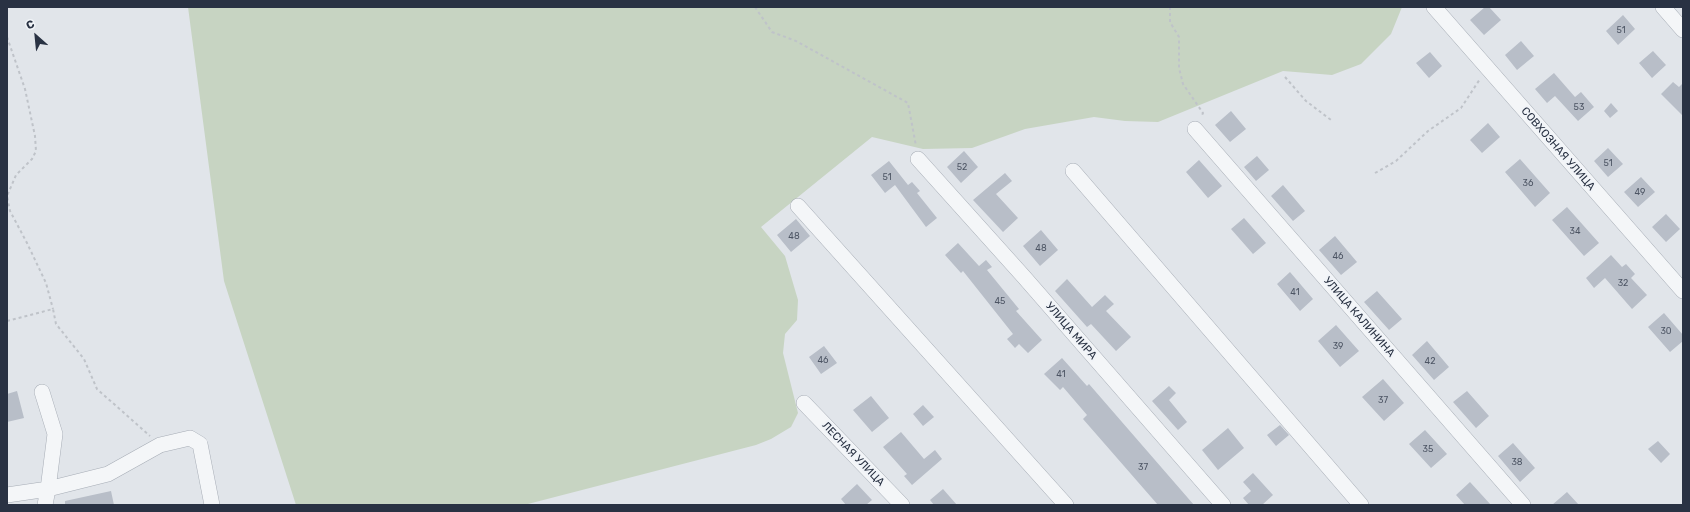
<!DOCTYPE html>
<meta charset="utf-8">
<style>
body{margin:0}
#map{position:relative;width:1690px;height:512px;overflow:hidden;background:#e1e5ea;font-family:Rubik,sans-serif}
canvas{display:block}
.frame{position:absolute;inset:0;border:8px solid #293243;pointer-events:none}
.north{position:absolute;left:16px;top:16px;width:40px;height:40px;-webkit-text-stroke:3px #f1f4f8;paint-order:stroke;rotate:333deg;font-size:11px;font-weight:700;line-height:16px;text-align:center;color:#293243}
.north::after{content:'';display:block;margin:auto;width:14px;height:18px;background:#293243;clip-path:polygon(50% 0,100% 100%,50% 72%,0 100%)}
</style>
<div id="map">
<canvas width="1690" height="512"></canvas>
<div class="frame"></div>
<div class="north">С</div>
</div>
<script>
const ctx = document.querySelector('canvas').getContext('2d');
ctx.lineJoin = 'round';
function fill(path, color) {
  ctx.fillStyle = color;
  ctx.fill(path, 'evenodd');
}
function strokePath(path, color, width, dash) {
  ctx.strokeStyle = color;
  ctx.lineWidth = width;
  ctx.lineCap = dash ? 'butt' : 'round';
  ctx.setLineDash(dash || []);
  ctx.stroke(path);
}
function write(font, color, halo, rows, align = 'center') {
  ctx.font = font + ' Rubik,sans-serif';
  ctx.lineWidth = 4;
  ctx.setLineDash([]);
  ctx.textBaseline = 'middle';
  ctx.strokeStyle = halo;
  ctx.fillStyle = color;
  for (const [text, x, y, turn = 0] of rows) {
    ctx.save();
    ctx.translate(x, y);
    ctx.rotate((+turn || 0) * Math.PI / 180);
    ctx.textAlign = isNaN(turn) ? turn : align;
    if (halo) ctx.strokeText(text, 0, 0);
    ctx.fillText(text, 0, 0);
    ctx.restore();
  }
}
fill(new Path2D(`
 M188,7h1214l-11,27 -30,30 -29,11 -49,-4 -125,51 -33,-1 -31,-4 -69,12 -53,19 -49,1 -51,-12 -111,90 24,29 13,44 -1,20 -12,14 -2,19 15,60 -7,14 -20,12 -15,6 -232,60h-228l-72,-224z`), '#c7d4c2');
fill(new Path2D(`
 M1485,7h4l12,13 -17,15 -14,-15z
 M1623,15l12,14 -17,16 -12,-14z
 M1521,41l13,15 -17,14 -12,-15z
 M1653,51l13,14 -14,13 -13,-15z
 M1430,52l12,14 -13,12 -13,-15z
 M1554,73l21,24 6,-5 13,15 -16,14 -23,-25 -8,7 -12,-14z
 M1673,82l6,5 4,-4v33l-22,-22z
 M1611,103l7,8 -8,7 -6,-7z
 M1231,111l15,18 -16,13 -15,-17z
 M1488,123l12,14 -18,16 -12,-13z
 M1608,148l15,16 -15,13 -14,-16z
 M964,151l14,16 -17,16 -14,-16z
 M1257,156l12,14 -13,11 -12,-14z
 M1520,159l30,34 -15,14 -30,-35z
 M1199,160l23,26 -14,12 -22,-26z
 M889,161l19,24 4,-3 8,9 -3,2 20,25 -11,9 -31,-42 -10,8 -14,-18z
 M1005,173l7,8 -16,13 22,24 -15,14 -30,-32z
 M1641,177l14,15 -17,15 -14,-15z
 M1283,185l22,26 -12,10 -22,-25z
 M1567,207l32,36 -15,13 -32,-36z
 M1666,214l14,15 -14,13 -14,-15z
 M1244,218l22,25 -13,11 -22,-25z
 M796,219l14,17 -19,16 -14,-17z
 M1041,230l17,20 -18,16 -17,-20z
 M1335,236l22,26 -16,13 -22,-25z
 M958,243l21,23 7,-6 6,7 -5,3 32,39 -3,2 26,29 -14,13 -9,-9 -4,4 -8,-9 6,-5 -50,-63 -2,2 -16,-18z
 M1611,255l11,12 4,-3 9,10 -4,4 16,17 -15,14 -27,-31 -11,10 -8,-10z
 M1290,272l23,27 -13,12 -23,-27z
 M1067,279l25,28 13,-12 9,9 -8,7 25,26 -15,14 -25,-27 -4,3 -32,-36z
 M1377,291l25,28 -13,11 -25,-28z
 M1664,313l19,22v6l-13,11 -22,-25z
 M1336,325l23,26 -19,16 -22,-26z
 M1427,341l22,26 -15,13 -22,-25z
 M824,346l13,17 -16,11 -12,-17z
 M1062,358l25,28 2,-2 105,121h-36l-7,-8 -68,-78 4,-4 -24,-28 -3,3 -16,-16z
 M1383,379l21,24 -20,18 -22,-24z
 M1169,386l7,7 -7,7 18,22 -9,8 -26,-29z
 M17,391l7,27 -17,4v-28z
 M1467,391l22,25 -13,12 -23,-26z
 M871,396l18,22 -17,14 -19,-22z
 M923,405l11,12 -11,9 -10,-12z
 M1280,425l9,10 -13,11 -9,-11z
 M1228,428l16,20 -26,22 -16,-20z
 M1425,430l22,24 -16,14 -22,-24z
 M901,432l23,27 11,-9 7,9 -30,26 -8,-9 3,-2 -24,-27z
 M1658,441l12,13 -9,9 -13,-14z
 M1513,443l22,25 -15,14 -22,-26z
 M1253,473l20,22 -11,10h-13l-6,-7 8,-7 -8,-9z
 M1470,482l21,23h-26l-9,-10z
 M857,484l15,16 -6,5h-20l-5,-6z
 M943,489l14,16h-23l-4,-5z
 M111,491l3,14h-49v-4z
 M1567,492l12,13h-27z`), '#b8bec8');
const minor = new Path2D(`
 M1434,7l249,284
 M1663,7l20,23
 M1195,129l328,376
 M918,159l106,118 199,228
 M1073,171l288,334
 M798,206l268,299
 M42,392l13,42 -7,55 -3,16
 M804,403l98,102
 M7,495l41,-6 60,-15 52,-29 30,-7 10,6 12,61`);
strokePath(minor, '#a6acb5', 16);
strokePath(new Path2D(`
 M755,7l17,25 24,9 112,62 8,43
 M1170,7v15l9,15v31l4,16 20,29 -2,4
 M7,37l18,52 10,47 1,15 -4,8 -16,16 -9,21 3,15 17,32 19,40 7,26
 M1285,77l21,24 25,19
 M1375,173l21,-12 32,-30 33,-23 19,-29
 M7,321l46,-12 3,15 28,35 13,30 53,47`), '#bfc3c9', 2, [3, 3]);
strokePath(minor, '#f4f6f8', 15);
write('9px', '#4d5564', null, [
 ["51",1621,30],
 ["53",1579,107],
 ["51",1608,163],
 ["52",962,167],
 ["51",887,177],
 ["36",1528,183],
 ["49",1640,192],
 ["34",1575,231],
 ["48",794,236],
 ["48",1041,248],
 ["46",1338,256],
 ["32",1623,283],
 ["41",1295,292],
 ["45",1000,301],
 ["30",1666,331],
 ["39",1338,346],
 ["46",823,360],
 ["42",1430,361],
 ["41",1061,374],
 ["37",1383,400],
 ["35",1428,449],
 ["38",1517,462],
 ["37",1143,467]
]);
write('11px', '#293243', '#f1f4f8', [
 ["СОВХОЗНАЯ УЛИЦА",1558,149,49],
 ["УЛИЦА КАЛИНИНА",1359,317,49],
 ["УЛИЦА МИРА",1071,331,49],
 ["ЛЕСНАЯ УЛИЦА",853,454,46]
]);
</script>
